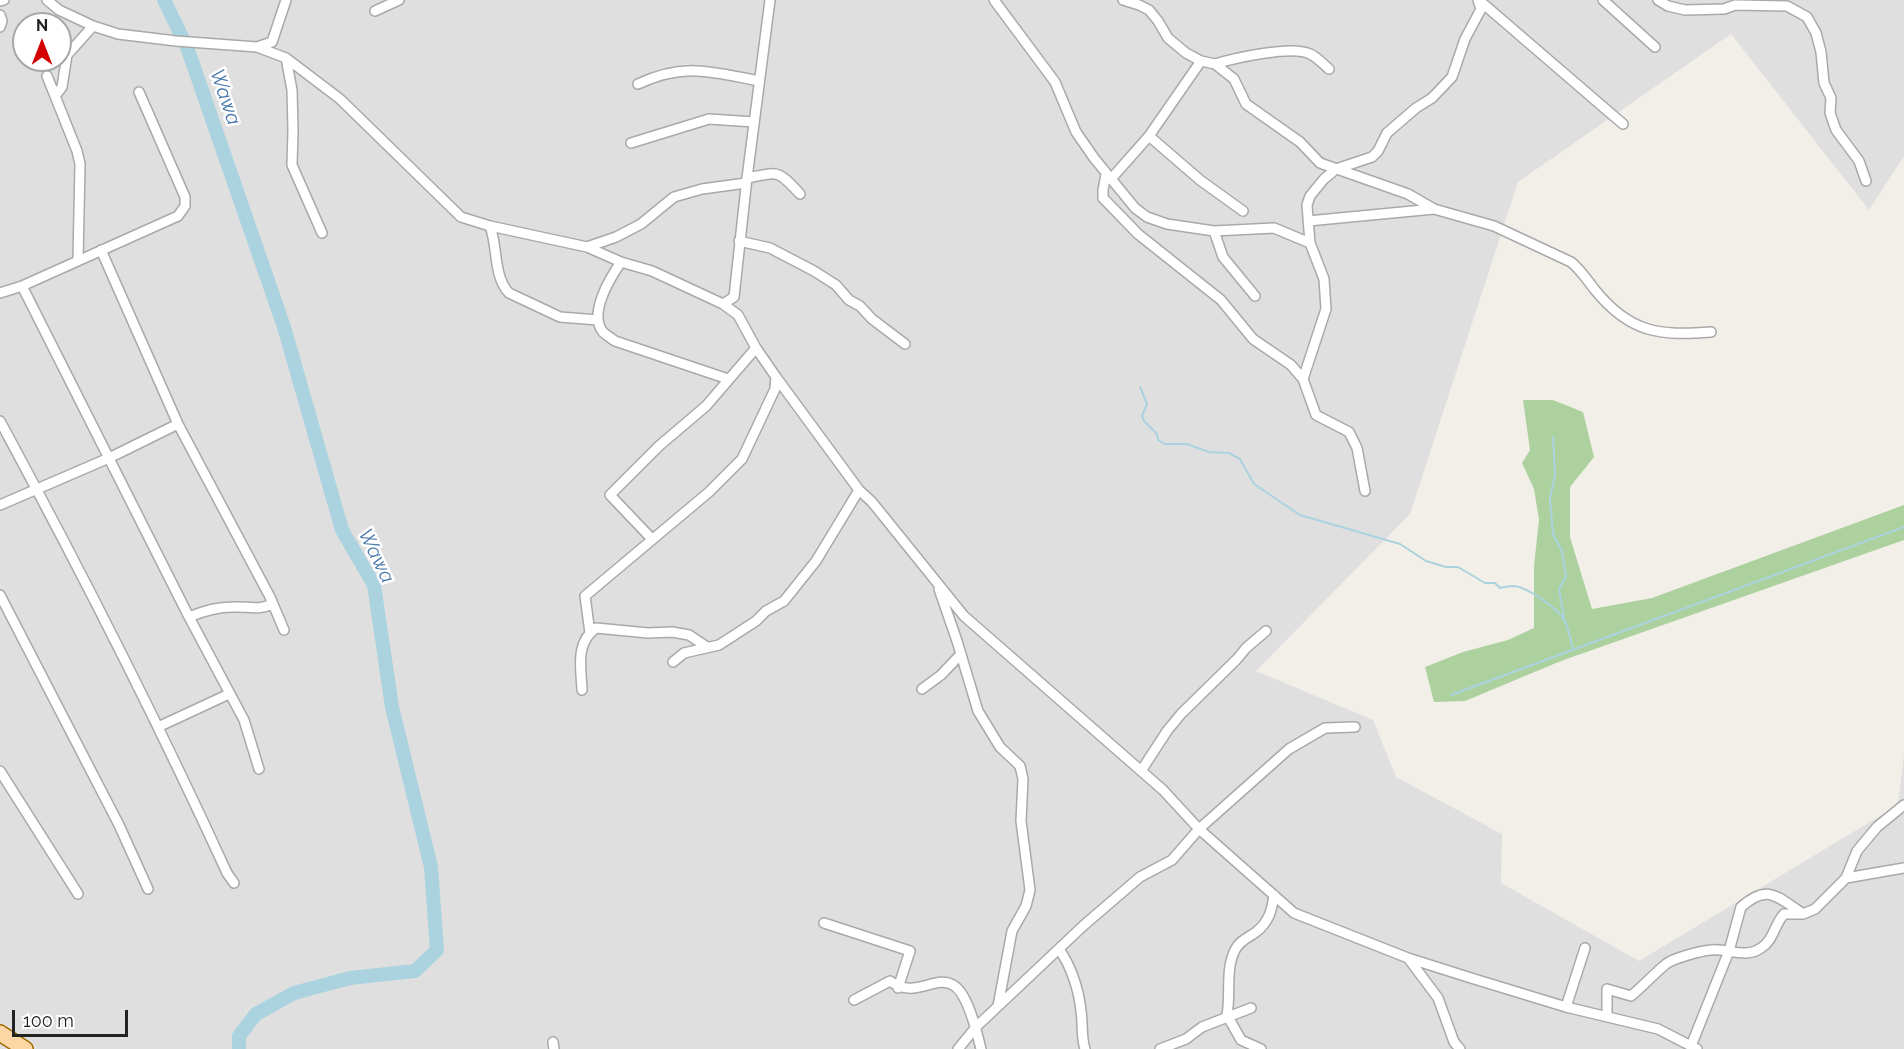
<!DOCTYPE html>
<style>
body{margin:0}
#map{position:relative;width:1904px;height:1049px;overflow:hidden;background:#f2efe9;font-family:Raleway,sans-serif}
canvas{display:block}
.north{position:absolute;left:12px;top:12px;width:60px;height:60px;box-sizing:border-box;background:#fff;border:2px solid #a7a7a7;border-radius:50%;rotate:0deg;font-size:16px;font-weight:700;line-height:24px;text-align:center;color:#222}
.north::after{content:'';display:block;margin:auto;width:21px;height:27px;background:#d40000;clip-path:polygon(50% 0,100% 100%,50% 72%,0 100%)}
.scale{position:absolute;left:12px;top:1010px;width:116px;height:27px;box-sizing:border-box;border:3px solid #222;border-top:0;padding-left:8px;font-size:18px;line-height:21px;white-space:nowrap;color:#222;-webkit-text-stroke:4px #fff;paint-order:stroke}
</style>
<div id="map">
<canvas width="1904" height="1049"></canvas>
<div class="north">N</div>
<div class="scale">100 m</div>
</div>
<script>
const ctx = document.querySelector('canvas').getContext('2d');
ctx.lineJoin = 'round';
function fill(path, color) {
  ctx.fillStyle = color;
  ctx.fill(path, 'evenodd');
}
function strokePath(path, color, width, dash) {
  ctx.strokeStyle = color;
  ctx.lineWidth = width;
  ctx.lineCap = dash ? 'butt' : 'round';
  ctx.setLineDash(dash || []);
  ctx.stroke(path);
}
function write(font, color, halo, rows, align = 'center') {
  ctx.font = font + ' Raleway,sans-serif';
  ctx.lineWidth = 5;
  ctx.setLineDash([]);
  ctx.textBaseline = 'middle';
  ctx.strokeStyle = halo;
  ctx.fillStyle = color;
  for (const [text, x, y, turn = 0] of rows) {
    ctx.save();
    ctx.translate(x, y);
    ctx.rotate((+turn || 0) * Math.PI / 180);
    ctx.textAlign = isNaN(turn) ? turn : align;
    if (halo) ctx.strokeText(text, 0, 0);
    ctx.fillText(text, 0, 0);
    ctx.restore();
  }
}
fill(new Path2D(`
 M0,0h1904v156l-35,54 -138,-176 -213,148 -108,332 -154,157 117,49 23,57 106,57 -1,49 138,78 259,-156 6,-51v295h-1904zM24,24h36v36h-36z`), '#e0dfdf');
fill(new Path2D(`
 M1523,400h30l30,12 11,45 -24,30v50l22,72 60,-11 252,-93v35l-343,121 -96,40 -31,1 -9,-35 38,-15 45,-12 26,-12v-62l5,-46 -5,-31 -12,-26 8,-13z`), '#add19e');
strokePath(new Path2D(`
 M1140,387l7,17 -5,12 2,5 13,13 1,6 7,4h22l22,8 20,1 11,6 14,25 46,31 100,29 26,17 20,6h12l27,16h10l5,5c4,-1 10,-2 14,-2 13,1 45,23 51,35 4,8 5,19 8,28
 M1553,437l2,38 -5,23 3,36 9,17 4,26 -7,12 5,28
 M1451,695l453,-168`), '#aad3df', 2);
strokePath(new Path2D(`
 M164,0l23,47 97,280 58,203 32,55 18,122 39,160 6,83 -22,21 -65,7 -56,15 -38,21 -17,22v13`), '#aad3df', 14);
const street = new Path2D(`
 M47,0l12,10 34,16 25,8 58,7 81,6 29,11 54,41 121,118 29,9 97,21 34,15 31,9 71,33 15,11 18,33 20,29 83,113 13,12 92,114 199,174 36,39 95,84 114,45 63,20 95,29 92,22 39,20
 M994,0l61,82 21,50 18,26 41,50 12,9 20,7 47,7 60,-3 36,15
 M1123,0l16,5 10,5 9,11 10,17 18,15 15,8 14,3 19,15 12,25 54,38 20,21 88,31 26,15 60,17 77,36c10,8 16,18 24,28 35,43 64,46 116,42
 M1603,0l52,47
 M1658,0l10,6 17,4 39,-1 11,-4 52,1 20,11 9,16 5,19 3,31 7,15 -1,15 6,17 23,31 7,20
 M0,1l4,-1
 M1480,1l143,123
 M375,11l24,-11
 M0,15l2,6 -2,6
 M257,47l15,-5 14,-42
 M286,58l6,32 1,40 -1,35 30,68
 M1215,64c20,-6 77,-19 95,-10 7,3 13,10 19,15
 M47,76l30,75 3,13 -2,96
 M638,84c47,-22 73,-12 121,-3
 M55,96l7,-9 5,-32 26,-29
 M1149,136l51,44 43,31
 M631,143l78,-24 45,3
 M1106,174l-3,16v8l35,36 83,66 32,39 38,26 12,14 13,36 33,17 8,16 8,43
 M747,178c32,-6 30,-9 53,16
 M1111,179l38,-43 52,-75
 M1308,221l126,-12
 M490,226c8,21 3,50 19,67l51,24 38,3
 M1214,231l9,26 32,39
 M739,241l31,7 44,23 22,14 13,15 11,6 12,13 33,25
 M587,247l29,-10 25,-13 33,-27 28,-8 44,-6
 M101,250l77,174 92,173 14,33
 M621,262c-11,16 -33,52 -18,70 3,3 8,6 12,9l113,38
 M22,286l167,331 55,103 15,49
 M0,293l22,-7 156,-70 7,-10v-9l-46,-105
 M723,304l11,-7 13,-119 23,-178
 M1303,379l23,-70 -2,-30 -14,-36 -3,-38 3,-9 14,-17 12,-10 36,-12 6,-6 9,-18 29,-25 16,-10 20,-21 13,-38 16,-30 -3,-9
 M0,421c80,148 157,299 227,452l7,10
 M0,505l109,-47 69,-34
 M651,538l-41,-43 49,-49 47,-40 50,-58
 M939,589l18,52 21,70 22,36 20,19 3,13 -2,42 9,69 -4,16 -14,25 -14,75
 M0,595l119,230 29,64
 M189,617c14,-6 28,-10 44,-10 13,-1 26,4 39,-3
 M590,633l-5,-37 124,-104 33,-33 33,-70 1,-12
 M673,662l11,-9 35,-8 37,-24 10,-10 18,-10 32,-40 43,-71
 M922,689l19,-14 20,-21
 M582,690c-1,-23 -7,-47 14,-62l52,5 24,-1 17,3 18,12
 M158,727l71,-33
 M0,771l78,123
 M1141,771l26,-40 14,-17 56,-55 9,-11 20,-17
 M1846,878l58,-10
 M824,923l86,28 -12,37
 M1059,949c12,17 20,41 22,62 2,13 0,26 4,38
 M1408,958l30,40 16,44 6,7
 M854,1000l36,-19c25,19 45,-7 63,4 15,8 24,48 28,64
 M1566,1007l19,-59
 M1607,1017v-28l24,7c12,-10 23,-22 35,-32 8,-6 34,-13 45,-14 16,-2 35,9 50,-2 13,-8 13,-23 23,-34h19l12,-5 31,-31 11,-27 20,-24 27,-22
 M553,1042l1,7
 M1691,1046l38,-95 12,-44c27,-24 36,-10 61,6
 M958,1049l18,-22 107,-101 57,-49 32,-17 27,-31 90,-80 36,-21 30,-1
 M1160,1049l26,-10 16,-12 49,-19
 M1261,1049l-20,-9 -14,-25c4,-20 -2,-46 8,-65 5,-10 13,-12 21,-18 13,-10 16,-22 18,-37`);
const primary = new Path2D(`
 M0,1033l25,16`);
strokePath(street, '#a9a9a9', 12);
strokePath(primary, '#a06b00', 18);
strokePath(street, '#fff', 9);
strokePath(primary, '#fcd6a4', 15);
write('italic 20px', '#4a7aab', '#fff', [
 ["Wawa",225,97,71],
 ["Wawa",376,556,64]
]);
</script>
